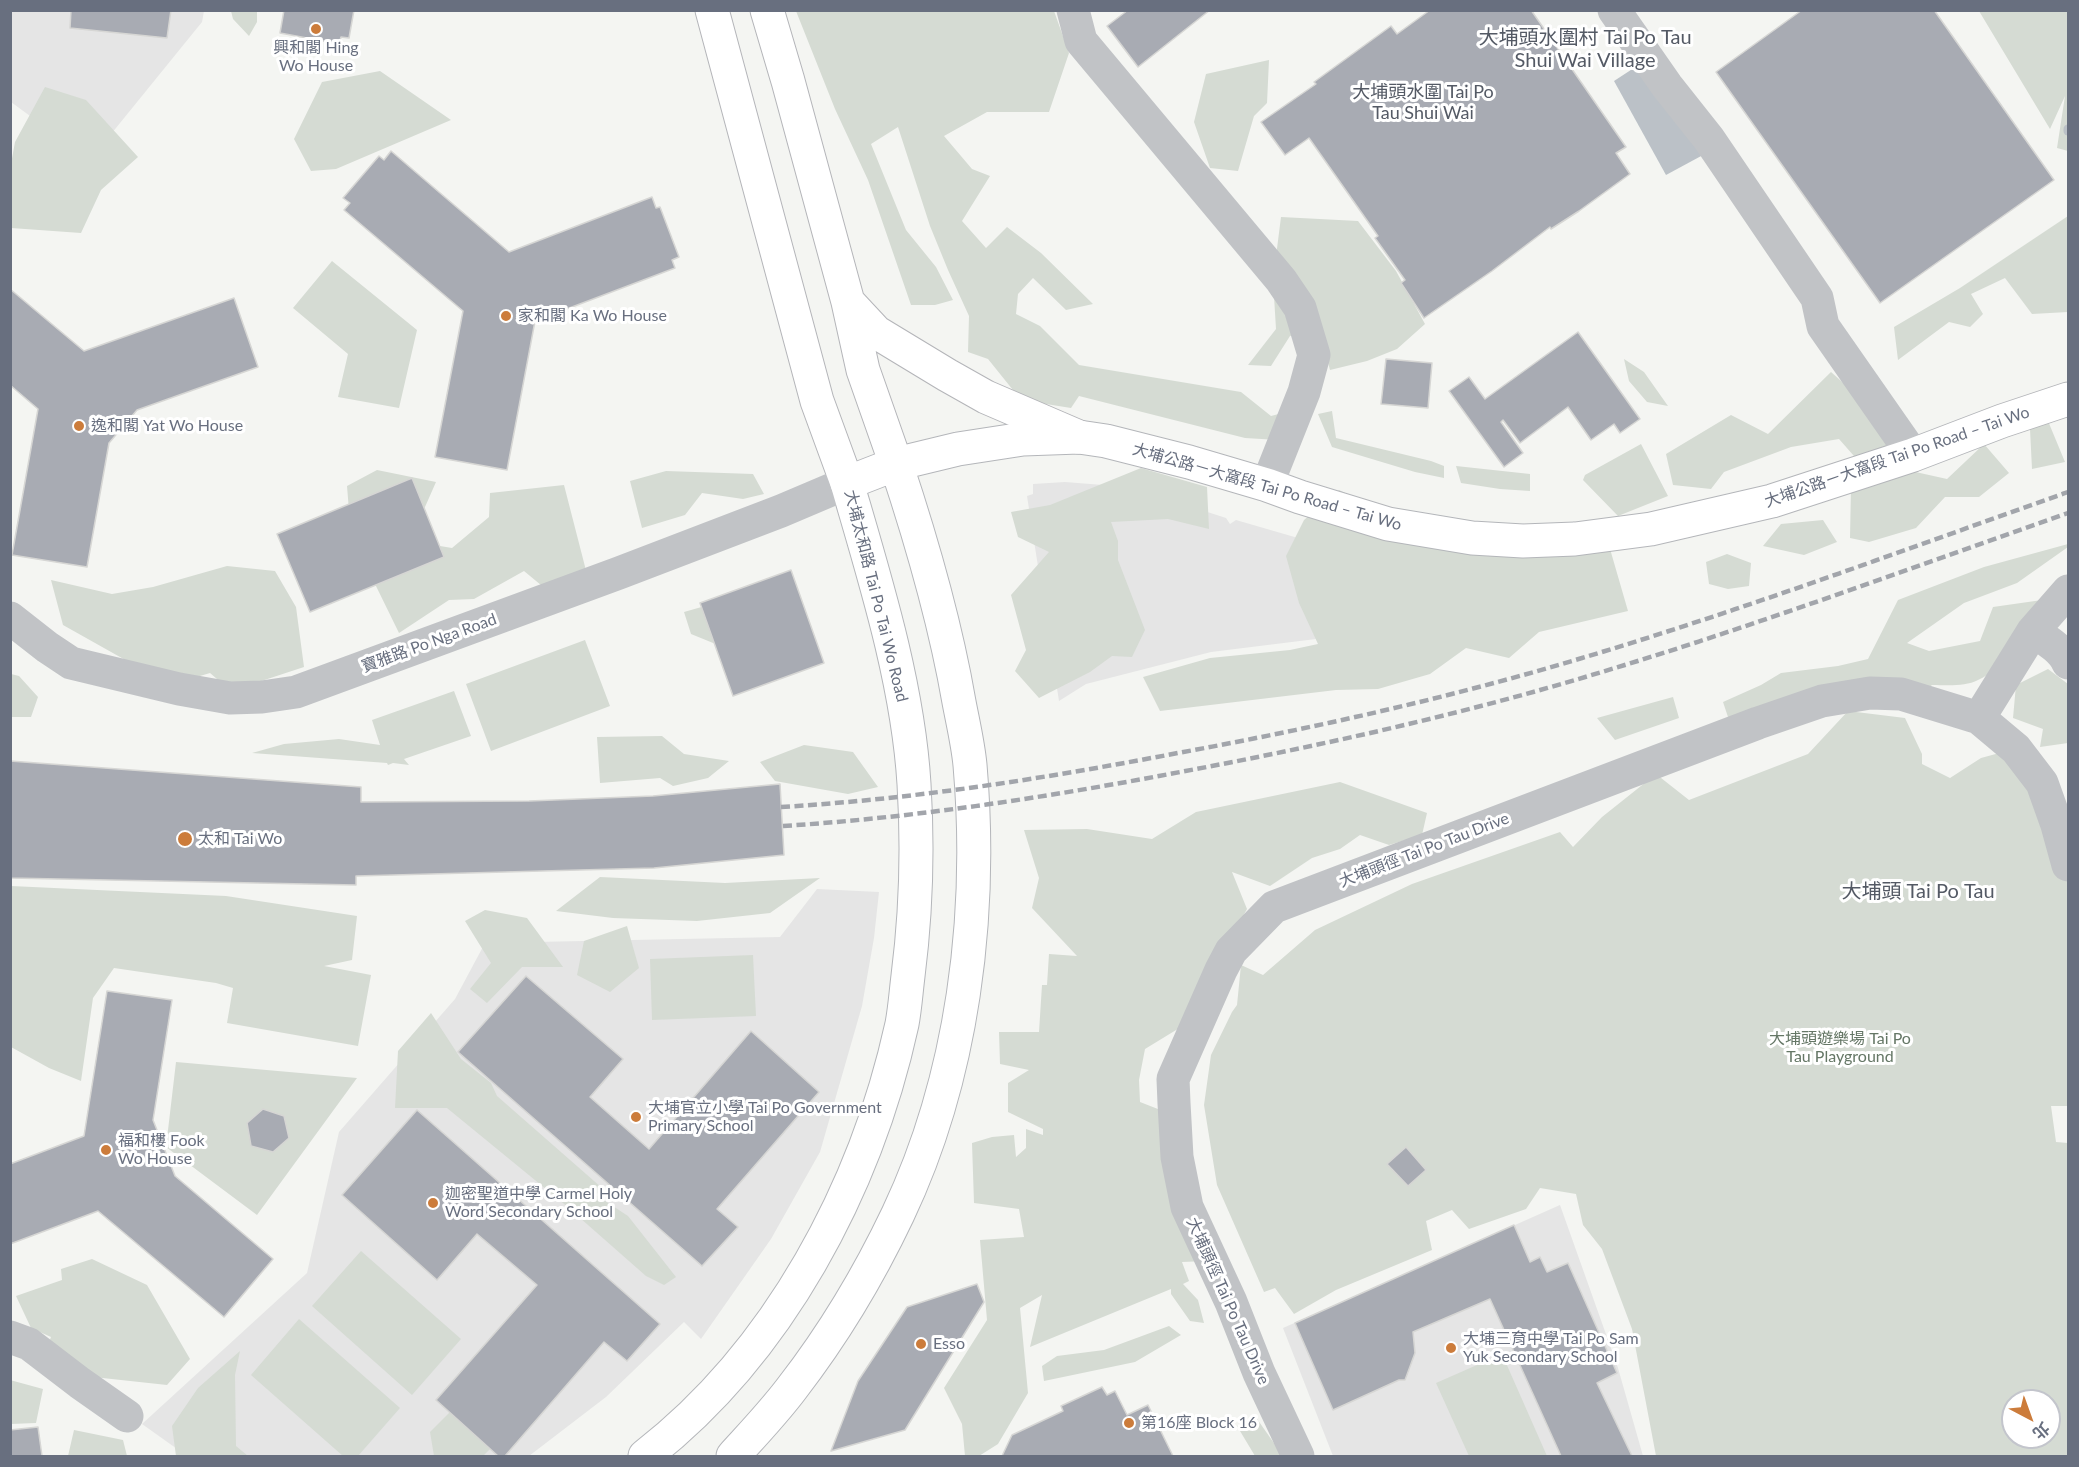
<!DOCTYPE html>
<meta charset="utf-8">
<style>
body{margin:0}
#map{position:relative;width:2079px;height:1467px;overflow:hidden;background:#f4f5f2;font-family:Lato,"Noto Sans TC",sans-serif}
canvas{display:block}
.frame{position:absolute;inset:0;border:12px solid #686f7f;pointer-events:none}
.north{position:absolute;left:2001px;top:1389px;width:60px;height:60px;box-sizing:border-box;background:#fff;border:2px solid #c3c5cc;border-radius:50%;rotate:139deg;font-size:16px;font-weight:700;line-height:24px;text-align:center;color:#686f7f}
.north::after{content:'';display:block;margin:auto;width:21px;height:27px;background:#cc7c3b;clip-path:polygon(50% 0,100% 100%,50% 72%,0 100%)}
</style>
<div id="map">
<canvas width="2079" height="1467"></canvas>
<div class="frame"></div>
<div class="north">北</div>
</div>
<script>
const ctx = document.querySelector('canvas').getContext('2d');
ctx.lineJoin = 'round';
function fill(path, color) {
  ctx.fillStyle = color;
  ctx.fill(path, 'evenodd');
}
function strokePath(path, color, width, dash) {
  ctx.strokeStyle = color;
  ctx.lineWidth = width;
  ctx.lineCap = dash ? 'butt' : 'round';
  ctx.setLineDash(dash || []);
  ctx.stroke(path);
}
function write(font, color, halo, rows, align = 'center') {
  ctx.font = font + ' Lato,"Noto Sans TC",sans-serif';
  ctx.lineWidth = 6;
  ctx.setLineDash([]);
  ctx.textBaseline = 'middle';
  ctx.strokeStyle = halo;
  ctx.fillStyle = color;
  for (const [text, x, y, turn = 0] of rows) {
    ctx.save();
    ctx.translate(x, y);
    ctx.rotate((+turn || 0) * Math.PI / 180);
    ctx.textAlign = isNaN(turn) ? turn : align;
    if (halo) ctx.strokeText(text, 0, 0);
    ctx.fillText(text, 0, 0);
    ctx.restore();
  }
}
fill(new Path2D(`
 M11,11h193l-2,11 -112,138 -79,-58z
 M1065,482l38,3 89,22 34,11 4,6 6,-4 62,18 18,101 -105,13 -125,32 -27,17 -32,-205 6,-2v-10z
 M817,889l62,3 -5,46 -12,68 -42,146 -49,87 -70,100 -17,-17 -78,75 -77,59h-342l-45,-32 165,-151 32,-141 116,-133 30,-56 295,-6z
 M1560,1205l58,163 25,88h-310l-50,-128z`), '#e5e5e5');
fill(new Path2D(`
 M231,11h26v11l-8,14 -16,-17z
 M796,11h258l15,42 -20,59h-62l-43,24 28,33 18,7 -28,45 24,27 21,-21 34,26 52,51 -27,6 -33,-32 -15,16 -2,20 24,12 39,39 162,27 30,24 19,-5 -12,29 -33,-2 -166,-42 -8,12 -50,-8 -33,-41 -20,-7 1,-36 -21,-46 -18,-44 -32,-99 -27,17 35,86 30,37 17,33 -18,5h-24l-43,-125 -33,-71z
 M1979,11h88l1,4v136l-11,-3 8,-52 -15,33z
 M1269,60l-2,43 -13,13 -16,55 -28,-3 -16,-46 12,-48z
 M380,71l71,49 -115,49 -25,2 -17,-32 28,-57z
 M45,87l41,13 52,57 -37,33 -20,43 -70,-5v-64l4,-22z
 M2068,216v96l-36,2 -27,-36 -34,16 12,20 -13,13 -21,-5 -51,38 -4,-33 66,-39z
 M1281,217l77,4 38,50 29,53 -28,25 -30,12 -37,9 -11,-41 -29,7 -19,30 -23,-1 28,-36 -3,-49z
 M332,261l85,69 -18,78 -61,-11 10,-43 -55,-46z
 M1624,359l20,13 24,34 -21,-4 -18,-21z
 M1831,372l27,24 31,51 -28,17 -22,-25 -48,8 -67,25 -13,17 -38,-4 -7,-31 65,-39 37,19z
 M1332,411l4,27 95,23 13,5v12l-29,-6 -83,-25 -14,-33z
 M2048,421l17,41 -33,7 -2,-40z
 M1641,444l27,52 -50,20 -35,-36 2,-5z
 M1984,444l25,29 -30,24h-34l-29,31 -47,14 -19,-4 1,-51 51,-18 45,10z
 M1456,466l74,8v17l-30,-2 -39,-6z
 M1141,468l66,19 2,42 -41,-10 -57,3 7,19v19l27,70 -13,27 -20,-1 -22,16 -51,26 -24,-27 11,-21 -15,-55 38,-43 -31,-15 -7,-25 39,-7z
 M377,470l59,12 -26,59 42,7 37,-31 1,-24 74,-8 26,101 -31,14 -35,-29 -50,28 -25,1 -50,33 -48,-98 -4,-49z
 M666,471l87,3 11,20 -21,5 -41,-6 -17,22 -43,13 -12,-47z
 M1339,490l33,16 72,45 164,-9 20,69 -89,21 -30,26 -43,-10 -36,26 -52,15 -42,1 -176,21 -17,-34 67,-19 80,-8 28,-6 -19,-41 -13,-47 18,-36z
 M1823,520l14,22 -33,13 -41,-9 18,-22z
 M2068,544v3l-51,36 -53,20 -57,40 22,8 51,-10 13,-34 49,-7c-15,25 -36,68 -64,80 -13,7 -32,5 -46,5l-23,20 -179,18 -7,-21 38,-17 20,-12 57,-7 30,-7 30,-59 86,-33z
 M1727,554l24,9 -2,23 -21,3 -19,-5 -3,-22z
 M227,566l48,5 21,36 8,60 -73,24 -21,-18 -37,11 -37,-18 -73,-41 -12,-45 61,14 41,-7z
 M705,606l13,39 -27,-11 -7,-22z
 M585,640l25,66 -119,45 -25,-67z
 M2048,669l20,15v59l-28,4 3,-18 -30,-11 3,-33z
 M11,674l8,2 19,21 -7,20h-20z
 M454,691l17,45 -67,23 5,6 -16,-2 -5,2 -1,-2 -135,-10 32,-9 55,-5 41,6 -8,-25z
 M1673,697l6,21 -64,22 -18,-22z
 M1848,711l57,7 17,36v10l28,14 31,-20 22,-6 65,66v288h-17l5,36 12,1v313h-412l-24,-127 -30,-80 -19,-24 -7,-31 -36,-6 -14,21 -57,20 -17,-19 -26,11 6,29 -96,40 -42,24 -19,-26 -11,4 -47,-107 -13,-80 7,-50 21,-43 5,-7 4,-40 22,10 52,-45 97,-46 148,-52 13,15 29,-30 54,-43 33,26 119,-46zM2013,1401h36v36h-36z
 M662,736l22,18 45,7 -21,17 -35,8 -13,-8 -60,5 -3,-46z
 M804,745l49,7 25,35 -30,7 -73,-13 -15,-19z
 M1340,782l87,31 -5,22 -33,10 -29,-10 -20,14 -28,9 -42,28 -38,-14 15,37 -66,118 -36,22 -6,31 1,22 23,9 44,150 -25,1 7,19 -6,3 15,16 6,23 -14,-2 -19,-27v-5l-141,58 12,-52 -22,13 8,85 -30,51 -19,12h-14l-3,-32 -18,-36 43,-68 -7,-80 44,-3 -5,-28 -45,-6 -2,-60 20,-6 22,-2 2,22 10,-9v-19l17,6v-6l-35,-17v-29l21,-13 -29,-6 -1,-32h40l3,-47h5l2,-31 28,2 -45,-48 7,-30 -15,-48 63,-1 65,10 44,-27z
 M600,877l125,6 95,-5 -50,35 -73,8 -84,-3 -57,-7z
 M11,886l215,10 131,20 -5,44 -28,6 47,9 -13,71 -131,-23 6,-35 -17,-5 -102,-15 -21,30 -12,83 -32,-13 -38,-21z
 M485,910l42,8 36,49h-41l-35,36 -17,-14 21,-26 -26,-42z
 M627,926l12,42 -29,24 -33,-17 7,-34z
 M753,955l3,61 -104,4 -2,-61z
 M431,1013l30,46 30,24 6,13 105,92 -6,7 32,21 48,61 -12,8 -18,-9 -83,-73 -116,-95h-52l3,-57z
 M176,1062l181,16 -100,137 -91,-68z
 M361,1251l100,88 -49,56 -100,-89z
 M92,1259l55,26 43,74 -23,26 -129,-14 13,-34 -20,-9 -15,-32 46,-16 -1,-11z
 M299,1319l101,89 -42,48h-15l-92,-81z
 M1169,1326l12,9 -46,27 -91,19 -2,-15 15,-10 47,-6z
 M240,1351l-5,24 1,71 12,10h-72l-4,-30 26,-38z
 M1502,1354l45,102h-78l-33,-73z
 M10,1380l33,9 -7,34 -25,1z
 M458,1404l36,41 -11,11h-49l-4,-24z
 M1255,1416l28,40h-28l-18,-30z
 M74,1430l49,10 4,16h-59z`), '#d5dbd3');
fill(new Path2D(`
 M1640,64l63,91 -37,20 -52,-94z`), '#bbc1c7');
strokePath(new Path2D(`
 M2068,129v2`), '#bbc1c7', 9);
const building = new Path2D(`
 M71,10h100l-4,28 -97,-10z
 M284,10h70l-5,28 -8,-1 -2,7 -59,-11z
 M1128,10h82l-72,57 -31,-41z
 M1430,10h101l95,137 -10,6 14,21 -51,37 -28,18 -1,-2 -58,44 -68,47 -23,-35 4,-3 -30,-42 3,-2 -69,-98 -24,17 -24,-33 55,-38 -2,-2 77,-56 6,8z
 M1802,10h132l120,170 -174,123 -164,-231z
 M391,151l118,101 143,-55 4,11 4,-1 19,50 -7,3 3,8 -140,53 -28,149 -72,-13 28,-146 -119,-101 6,-7 -7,-5 36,-42 5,4z
 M10,289l74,62 150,-53 24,69 -121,43 -28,33 -22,124 -75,-12 26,-146 -28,-24z
 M1578,332l62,87 -20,14 -6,-9 -23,16 -23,-33 -48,36 -17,-23 -2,2 22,31 -19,14 -55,-76 20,-14 16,22z
 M1386,359l46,4 -4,45 -47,-4z
 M412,478l32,79 -134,55 -33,-78z
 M791,570l33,93 -91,33 -33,-93z
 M10,761l351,26v15l168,-1 124,-5 127,-12 4,71 -130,13 -298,8v9l-346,-7z
 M526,976l97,83 -33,38 59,52 102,-118 68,61 -102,117 21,18 -36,39 -244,-214z
 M107,991l65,9 -19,120 22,56 98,83 -49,58 -126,-106 -88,33v-80l74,-28z
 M263,1109l21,7 5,22 -16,14 -22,-6 -4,-23z
 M417,1110l243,214 -33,37 -23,-19 -99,114h-7l-62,-56 101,-115 -60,-51 -40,46 -95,-85z
 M1406,1147l20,23 -18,16 -21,-22z
 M1514,1225l16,37 10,-5 7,15 21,-9 49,110 -20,10 35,73h-71l-71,-157 -77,33 2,21 -10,27h-6l-66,30 -38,-87z
 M977,1284l7,18 -79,128 -74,21 27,-70 49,-74z
 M1102,1387l5,8 8,-4 12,24 21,-10 25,51h-171l10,-21 51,-24 -2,-5z
 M38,1427l4,29h-32v-26z`);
fill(building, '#a8abb3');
strokePath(building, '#d6d6d4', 1.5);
const major = new Path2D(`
 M645,1456c134,-104 221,-268 257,-432 3,-16 4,-32 6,-48 8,-63 10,-128 6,-192 -6,-100 -39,-205 -67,-301l49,-19 62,-15 65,-10 56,-2 27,4 83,21 78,23 33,12 88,27 84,14 51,3 52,-2 76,-10 121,-28 141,-46 89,-34 66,-22
 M733,1456c20,-22 41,-44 59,-68 41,-53 77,-113 106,-174 65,-137 85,-298 72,-449 -2,-21 -7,-42 -11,-63 -14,-81 -37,-160 -63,-238`);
const highway = new Path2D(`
 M712,10l105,391 30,82
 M767,10l21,71 60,221 15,68 33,94
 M848,302l28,30 71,43 39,22 93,40`);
strokePath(major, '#b4b6ba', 35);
strokePath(highway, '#b4b5b9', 35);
strokePath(new Path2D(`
 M1073,10l8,31 200,239 19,28 14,47 -10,37 -37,93
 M1614,10l53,76 42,53 108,159 6,28 90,129
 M10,618l37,29 24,16 108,26 51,9 32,-1 34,-5 323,-119 162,-62 66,-28
 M2033,631c13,9 29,18 35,32
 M1979,718l54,-87 35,-40
 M10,1337l19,7 51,39 47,33
 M1298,1456l-39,-83 -28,-71 -44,-95 -10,-50 -3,-54 -1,-24 48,-109 10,-19 43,-44 484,-184 64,-22 48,-8 31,1 78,24 37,31 26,34 15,42 11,40`), '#c1c3c6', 33);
strokePath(major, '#fff', 33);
strokePath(highway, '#fff', 33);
strokePath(new Path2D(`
 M781,807c134,-8 266,-29 397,-54 136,-25 271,-55 404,-95 164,-49 325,-109 486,-166
 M783,826c126,-8 252,-27 376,-50 141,-26 280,-56 416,-96 167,-49 330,-110 493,-167`), '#a2a5ab', 4.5, [9, 4.5]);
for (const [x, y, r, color] of [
 [316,29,6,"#cc7c3b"],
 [506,316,6,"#cc7c3b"],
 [79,426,6,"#cc7c3b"],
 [185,839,8,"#cc7c3b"],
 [636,1117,6,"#cc7c3b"],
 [106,1150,6,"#cc7c3b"],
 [433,1203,6,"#cc7c3b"],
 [921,1344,6,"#cc7c3b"],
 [1451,1348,6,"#cc7c3b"],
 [1129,1423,6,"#cc7c3b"]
]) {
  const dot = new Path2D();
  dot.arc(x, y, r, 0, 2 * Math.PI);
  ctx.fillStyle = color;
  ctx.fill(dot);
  strokePath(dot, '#fff', 2);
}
write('16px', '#686f7f', '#fff', [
 ["興和閣 Hing",316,48,"center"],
 ["Wo House",316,66,"center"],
 ["家和閣 Ka Wo House",518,316],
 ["逸和閣 Yat Wo House",91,426],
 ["太和 Tai Wo",198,839],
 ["大埔官立小學 Tai Po Government",648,1108],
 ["Primary School",648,1126],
 ["福和樓 Fook",118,1141],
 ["Wo House",118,1159],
 ["迦密聖道中學 Carmel Holy",445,1194],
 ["Word Secondary School",445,1212],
 ["大埔三育中學 Tai Po Sam",1463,1339],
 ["Yuk Secondary School",1463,1357],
 ["Esso",933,1344],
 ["第16座 Block 16",1141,1423]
], 'left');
write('16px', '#686f7f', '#fff', [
 ["大埔公路－大窩段 Tai Po Road – Tai Wo",1897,457,-19],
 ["大埔公路－大窩段 Tai Po Road – Tai Wo",1267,487,16],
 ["大埔太和路 Tai Po Tai Wo Road",876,596,76],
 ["寶雅路 Po Nga Road",429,643,-20],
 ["大埔頭徑 Tai Po Tau Drive",1424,850,-21],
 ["大埔頭徑 Tai Po Tau Drive",1228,1301,66]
]);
write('16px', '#657766', '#fff', [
 ["大埔頭遊樂場 Tai Po",1840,1039],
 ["Tau Playground",1840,1057]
]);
write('18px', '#545a65', '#fff', [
 ["大埔頭水圍 Tai Po",1423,92],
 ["Tau Shui Wai",1423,113]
]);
write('20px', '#545a65', '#fff', [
 ["大埔頭水圍村 Tai Po Tau",1585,38],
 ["Shui Wai Village",1585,61],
 ["大埔頭 Tai Po Tau",1918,892]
]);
</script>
